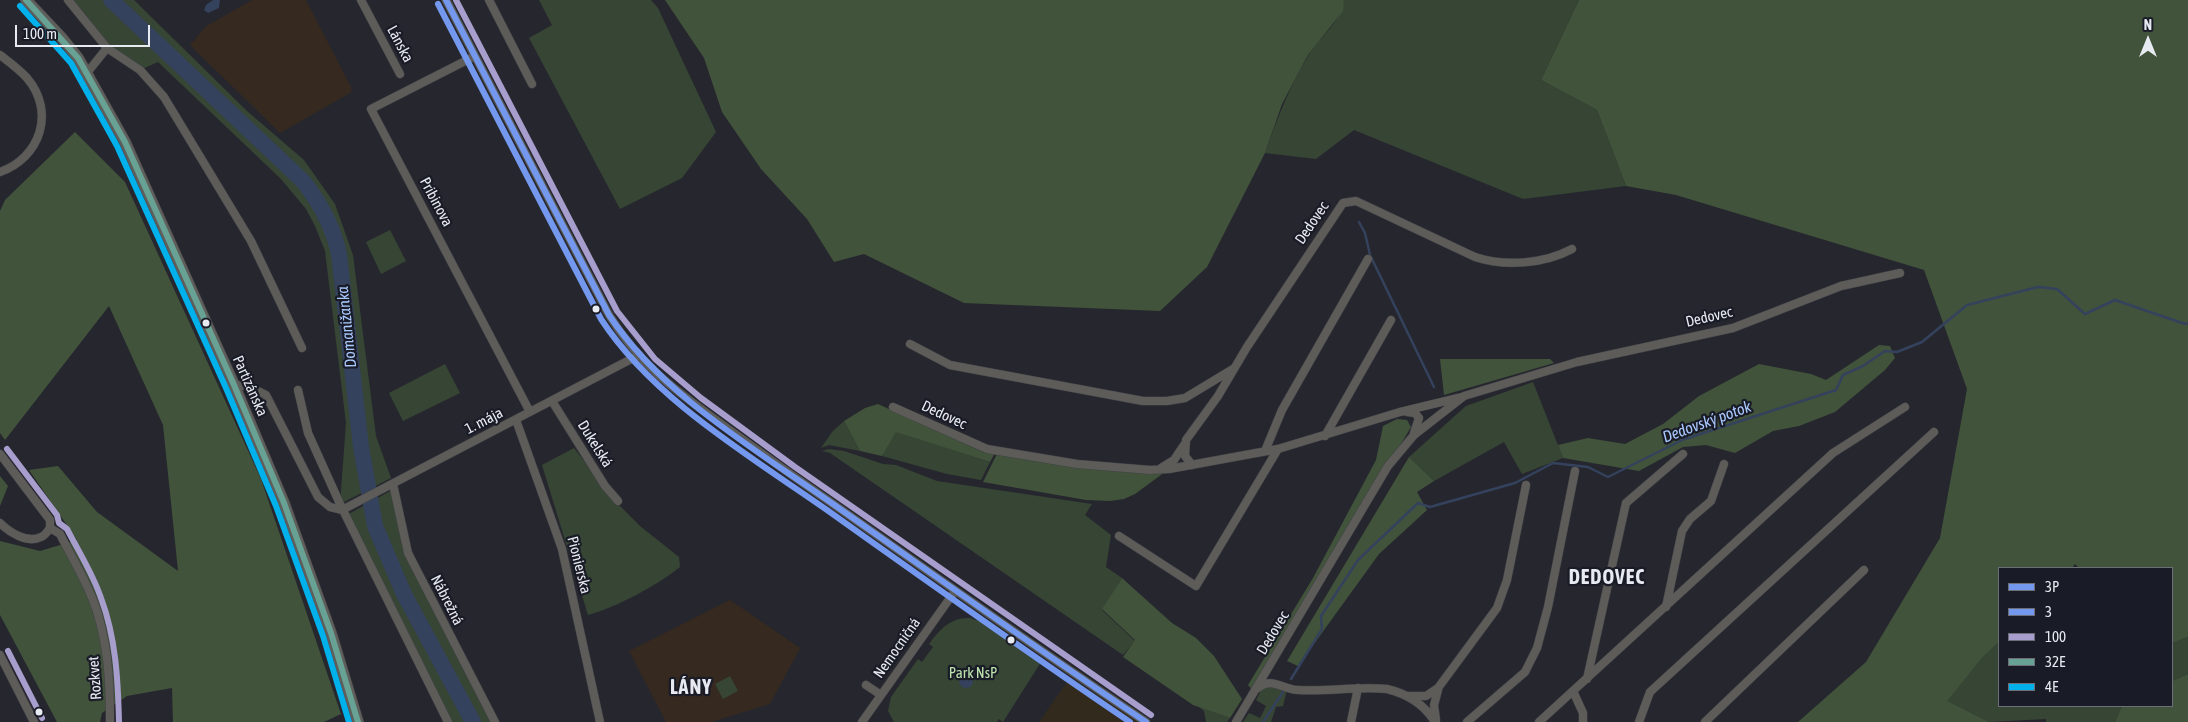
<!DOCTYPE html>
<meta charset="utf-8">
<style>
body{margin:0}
#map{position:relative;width:2188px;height:722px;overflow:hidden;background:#26272e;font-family:"Asap Condensed",sans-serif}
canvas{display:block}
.legend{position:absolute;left:1998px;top:567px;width:175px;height:140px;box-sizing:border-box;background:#191b27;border:1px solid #6c6e78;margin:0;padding:6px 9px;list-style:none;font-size:15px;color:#e8eaf2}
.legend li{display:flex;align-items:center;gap:10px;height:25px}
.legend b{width:25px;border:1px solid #6c6e78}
.north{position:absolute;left:2123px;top:15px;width:50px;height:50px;-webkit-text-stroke:4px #191b27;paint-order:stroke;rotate:0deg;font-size:14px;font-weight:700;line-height:20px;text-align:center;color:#e8eaf2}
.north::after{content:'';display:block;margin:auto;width:18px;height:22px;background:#e8eaf2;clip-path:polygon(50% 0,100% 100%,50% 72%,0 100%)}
.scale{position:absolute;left:15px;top:25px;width:135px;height:22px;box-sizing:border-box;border:2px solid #e8eaf2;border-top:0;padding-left:6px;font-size:15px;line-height:18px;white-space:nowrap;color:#e8eaf2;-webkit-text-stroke:4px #191b27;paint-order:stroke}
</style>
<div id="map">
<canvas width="2188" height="722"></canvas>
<ul class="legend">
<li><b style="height:6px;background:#7498ed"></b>3P</li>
<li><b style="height:6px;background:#7498ed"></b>3</li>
<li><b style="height:6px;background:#a79ecd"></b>100</li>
<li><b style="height:6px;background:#67a295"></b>32E</li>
<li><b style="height:6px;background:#00b1eb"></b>4E</li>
</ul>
<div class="north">N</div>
<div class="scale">100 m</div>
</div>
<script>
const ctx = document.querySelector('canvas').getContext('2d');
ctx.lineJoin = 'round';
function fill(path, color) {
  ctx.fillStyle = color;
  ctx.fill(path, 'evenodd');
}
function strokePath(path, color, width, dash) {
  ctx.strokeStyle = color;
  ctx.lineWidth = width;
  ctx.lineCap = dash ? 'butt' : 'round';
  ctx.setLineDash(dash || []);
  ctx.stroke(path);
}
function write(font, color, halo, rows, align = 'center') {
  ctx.font = font + ' "Asap Condensed",sans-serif';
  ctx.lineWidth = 4.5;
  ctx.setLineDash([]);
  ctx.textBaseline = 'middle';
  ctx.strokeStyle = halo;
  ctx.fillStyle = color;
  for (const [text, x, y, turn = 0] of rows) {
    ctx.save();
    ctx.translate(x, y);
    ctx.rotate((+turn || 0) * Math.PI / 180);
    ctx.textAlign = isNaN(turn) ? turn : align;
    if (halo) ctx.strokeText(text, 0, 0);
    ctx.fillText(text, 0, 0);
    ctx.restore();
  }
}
fill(new Path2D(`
 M252,0h54l46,89 -2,4 -70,40 -90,-88 15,-18z
 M730,600l70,48 -30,56 -59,18h-45l-37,-71z`), '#36291f');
fill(new Path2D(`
 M1070,678l70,44h-101z`), '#332a1e');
fill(new Path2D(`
 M68,0h66l113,111 57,49 31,44 18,51 23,181 15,42 -51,26 6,-81 -21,-172 -10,-25 -9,-17 -25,-30 -123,-117 -18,8 -33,-22z
 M539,0h112l7,8 58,124 -34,46 -62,31 -91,-171 23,-13z
 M1344,0h235l-38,80 56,30 29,76 -103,13 -169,-69 -38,29 -51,-6c12,-34 24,-65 42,-95 11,-20 34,-35 37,-58z
 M390,230l16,31 -25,13 -15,-32z
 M445,364l15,29 -57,28 -14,-28z
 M1533,382l30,76 -41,16 -18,-32 -70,39 -25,-24 57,-51z
 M844,421l16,30 -31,-6 -8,3 11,-16z
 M895,431l95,31 -9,18 -34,-6 -65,-18z
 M574,448l42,54 24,24 39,31 1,10c-24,19 -63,40 -92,48l-46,-150z
 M829,449l15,2 39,13 13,1 41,16 155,23 -7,11 26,20 -5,32 16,11 -20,32 33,31 -12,14 -293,-202 -8,-2z
 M394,489l14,64 87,169h-47l-103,-206z
 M970,618l20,7 51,37 -38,60 -4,-3 -2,3h-103l-6,-11 3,-14 27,-38 4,3 11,-15 -4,-3c11,-15 22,-27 41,-26z
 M2188,637v37l-16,7v-38z
 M1999,642v64h123l-7,16h-69v-3l-57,3 -43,-21 36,-43z
 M730,676l8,15 -15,8 -8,-15z
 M1269,687l18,3 -4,16 -7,1 -5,15h-28l6,-9 11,5 6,-12 -10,-6 5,-10z
 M1199,707l31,11 -3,4h-21l-2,-11z`), '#374534');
fill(new Path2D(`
 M665,0h679l-1,11 -35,44 -26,49 -17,49 -58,114 -47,44 -196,-8 -100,-49 -30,8 -27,-43 -46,-50 -39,-57 -18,-54z
 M1579,0h609v637l-16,6v-75h-93l-4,-4 -3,4h-73v74l-17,16 -35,43 42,21h-191l68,-60 74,-124 27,-149 -43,-119 -248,-75 -50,-9 -29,-76 -56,-30z
 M75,132l50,50 136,297 80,235 -17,8h-151l-1,-34 -45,8 -25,17 -2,9h-43l-57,-107v-74l40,10 37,-11 -48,-70 29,-4 39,46 81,59 -15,-146 -54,-119 -104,134 -5,-7v-222l5,-11z
 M1879,345l11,1 5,12 -10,12 -50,42 -36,14 -26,5 -38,22 -29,-8 -23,2 -44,24 -76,-13 -5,-13 30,-7 37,6 38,-20 36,-28 60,-32 52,10 15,6z
 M1440,359h110l4,4 -110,32z
 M878,404l107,49h10l-5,9 -94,-30 -14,24 -22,-5 -16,-30 21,-13z
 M1397,419l10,1 4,7 -157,265 -6,-7 65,-107 63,-118 7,-34z
 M998,452l36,6 135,11 -34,25 -11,5 -14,2 -24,-1 -103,-18z
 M1409,457l25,24 -17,11 10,18 -48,44 -81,112 -11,-5z
 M0,476l8,10 -8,20z
 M1122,578l50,45 24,15 18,18 28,43 -12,19 -37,-13 -70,-48 12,-17 -33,-31z
 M2188,674v48h-73l7,-16h50v-25z`), '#41533b');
fill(new Path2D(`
 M213,0h7l-1,8 -11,5 -4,-3 2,-5z
 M959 681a7 7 0 1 1 14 0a7 7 0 1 1-14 0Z`), '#34425d');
strokePath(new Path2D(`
 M1359,222l6,11 5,22 64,132
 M1291,679l31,-50 -1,-13 37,-56 60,-57 12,4 85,-24 38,-20 35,4 20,10 74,-37 154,-50 7,-15 20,-9 22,-15 12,1 25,-10 45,-37 71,-18 19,2 28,25 30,-14 70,24 3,-1
 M1263,722l20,-30`), '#34425d', 2.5);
strokePath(new Path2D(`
 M111,0l192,181c18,23 30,45 36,73l22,193 14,79 29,68 69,128`), '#34425d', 16);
const minor = new Path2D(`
 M68,0l39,48
 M361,0l39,74
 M446,0l163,315c33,54 72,79 122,116 32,23 63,46 95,68 106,75 212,151 320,223
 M489,0l43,84
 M0,55c9,7 19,14 27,23 29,34 13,80 -27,94
 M475,56l-104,53 159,303
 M86,74l21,-26 33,22 24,27 87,144 51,107
 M910,344l40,21 193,36h24l18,-3 48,-29
 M234,385l14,1 18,9 52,102 12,10 12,3
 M298,390l10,43 32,71 108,218
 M552,401l53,85 13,15
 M893,407l94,42 90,15 73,6 19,-1 109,-20 122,-37 62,-15
 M1407,412l8,1 4,5 -5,15
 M516,420l46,129 38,173
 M1325,436l66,-116
 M1265,451l17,-41 86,-151
 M0,454l50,66v8c-2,3 -6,8 -9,9 -14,7 -32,-5 -41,-14
 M1192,465l-7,-9 1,-16 32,-44 29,-49 96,-144 13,-2 119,56c30,10 69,7 97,-8
 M1161,468l13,-8 10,-15
 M393,484l15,69 87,169
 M342,510l295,-154
 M50,528l10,6c11,22 24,43 33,66 15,39 17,80 17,122
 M1119,536l77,50 82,-137
 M1666,607l16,-76 8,-12 21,-18 13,-37
 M0,655l34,67
 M1587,679l39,-176 57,-49
 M866,685l15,10
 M1258,688c14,-12 25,2 40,2 30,2 60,-4 89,-1 21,5 37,15 48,33
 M1573,691l10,22v9
 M1408,696h18l12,-8 59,-80 10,-28 19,-95
 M1436,720l-2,-15 4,-15
 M862,722l93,-131
 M1236,722l152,-256 26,-31 50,-39 113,-34 156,-34 108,-42 59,-13
 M1351,722l7,-34
 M1467,722l58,-50 12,-24 11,-41 27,-136
 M1539,722l294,-269 72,-46
 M1639,722l11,-30 284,-260
 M1705,722l159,-152`);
const secondary = new Path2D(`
 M26,0l35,37 17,21 47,84 109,243 50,118 47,130 27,89`);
strokePath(minor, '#424349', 9);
strokePath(secondary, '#424349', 12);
strokePath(minor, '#5d5c58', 8);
strokePath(secondary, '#605e5b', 11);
strokePath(new Path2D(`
 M446,0l163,315c53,80 146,134 224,189 104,73 207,147 313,218`), '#7498ed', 6);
strokePath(new Path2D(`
 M438,4l163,315c52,80 149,137 226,191 101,72 201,143 303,212`), '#7498ed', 6);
strokePath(new Path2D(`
 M456,0l161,311 38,48 46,39 94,69 356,248
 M7,449l50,66 2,8 8,6c12,23 26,45 34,69 15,40 17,82 18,124
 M8,651l34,67`), '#a79ecd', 6);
strokePath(new Path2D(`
 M26,0l52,58 47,84 109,243 50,118 47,130 27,89`), '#67a295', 6);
strokePath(new Path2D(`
 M20,6l51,57 46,83 109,242 50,118 47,130 26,86`), '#00b1eb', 6);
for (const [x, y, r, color] of [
 [596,309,4.5,"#e8eaf2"],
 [206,323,4.5,"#e8eaf2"],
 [1011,640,4.5,"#e8eaf2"],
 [39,712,4.5,"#e8eaf2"]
]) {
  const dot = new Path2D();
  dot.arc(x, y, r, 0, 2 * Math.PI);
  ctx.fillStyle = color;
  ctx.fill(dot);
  strokePath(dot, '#191b27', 2);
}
write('15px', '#e8eaf2', '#191b27', [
 ["Lánska",400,44,62],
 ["Pribinova",436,202,62],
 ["Dedovec",1312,223,-56],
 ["Dedovec",1709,317,-13],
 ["Partizánska",250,386,66],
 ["Dedovec",944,415,25],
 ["1. mája",484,421,-27],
 ["Dukelská",595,444,58],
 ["Pionierska",579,565,76],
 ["Nábrežná",447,600,63],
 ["Dedovec",1273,633,-59],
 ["Nemocničná",897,648,-55],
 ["Rozkvet",95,678,-94]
]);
write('15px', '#bce3ad', '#191b27', [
 ["Park NsP",973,673]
]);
write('italic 16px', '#aac9ff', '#191b27', [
 ["Domanižanka",347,327,-96],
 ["Dedovský potok",1707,422,-20]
]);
ctx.letterSpacing = '1px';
write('bold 20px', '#e8eaf2', '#191b27', [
 ["DEDOVEC",1607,578],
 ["LÁNY",691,688]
]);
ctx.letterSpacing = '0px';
</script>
